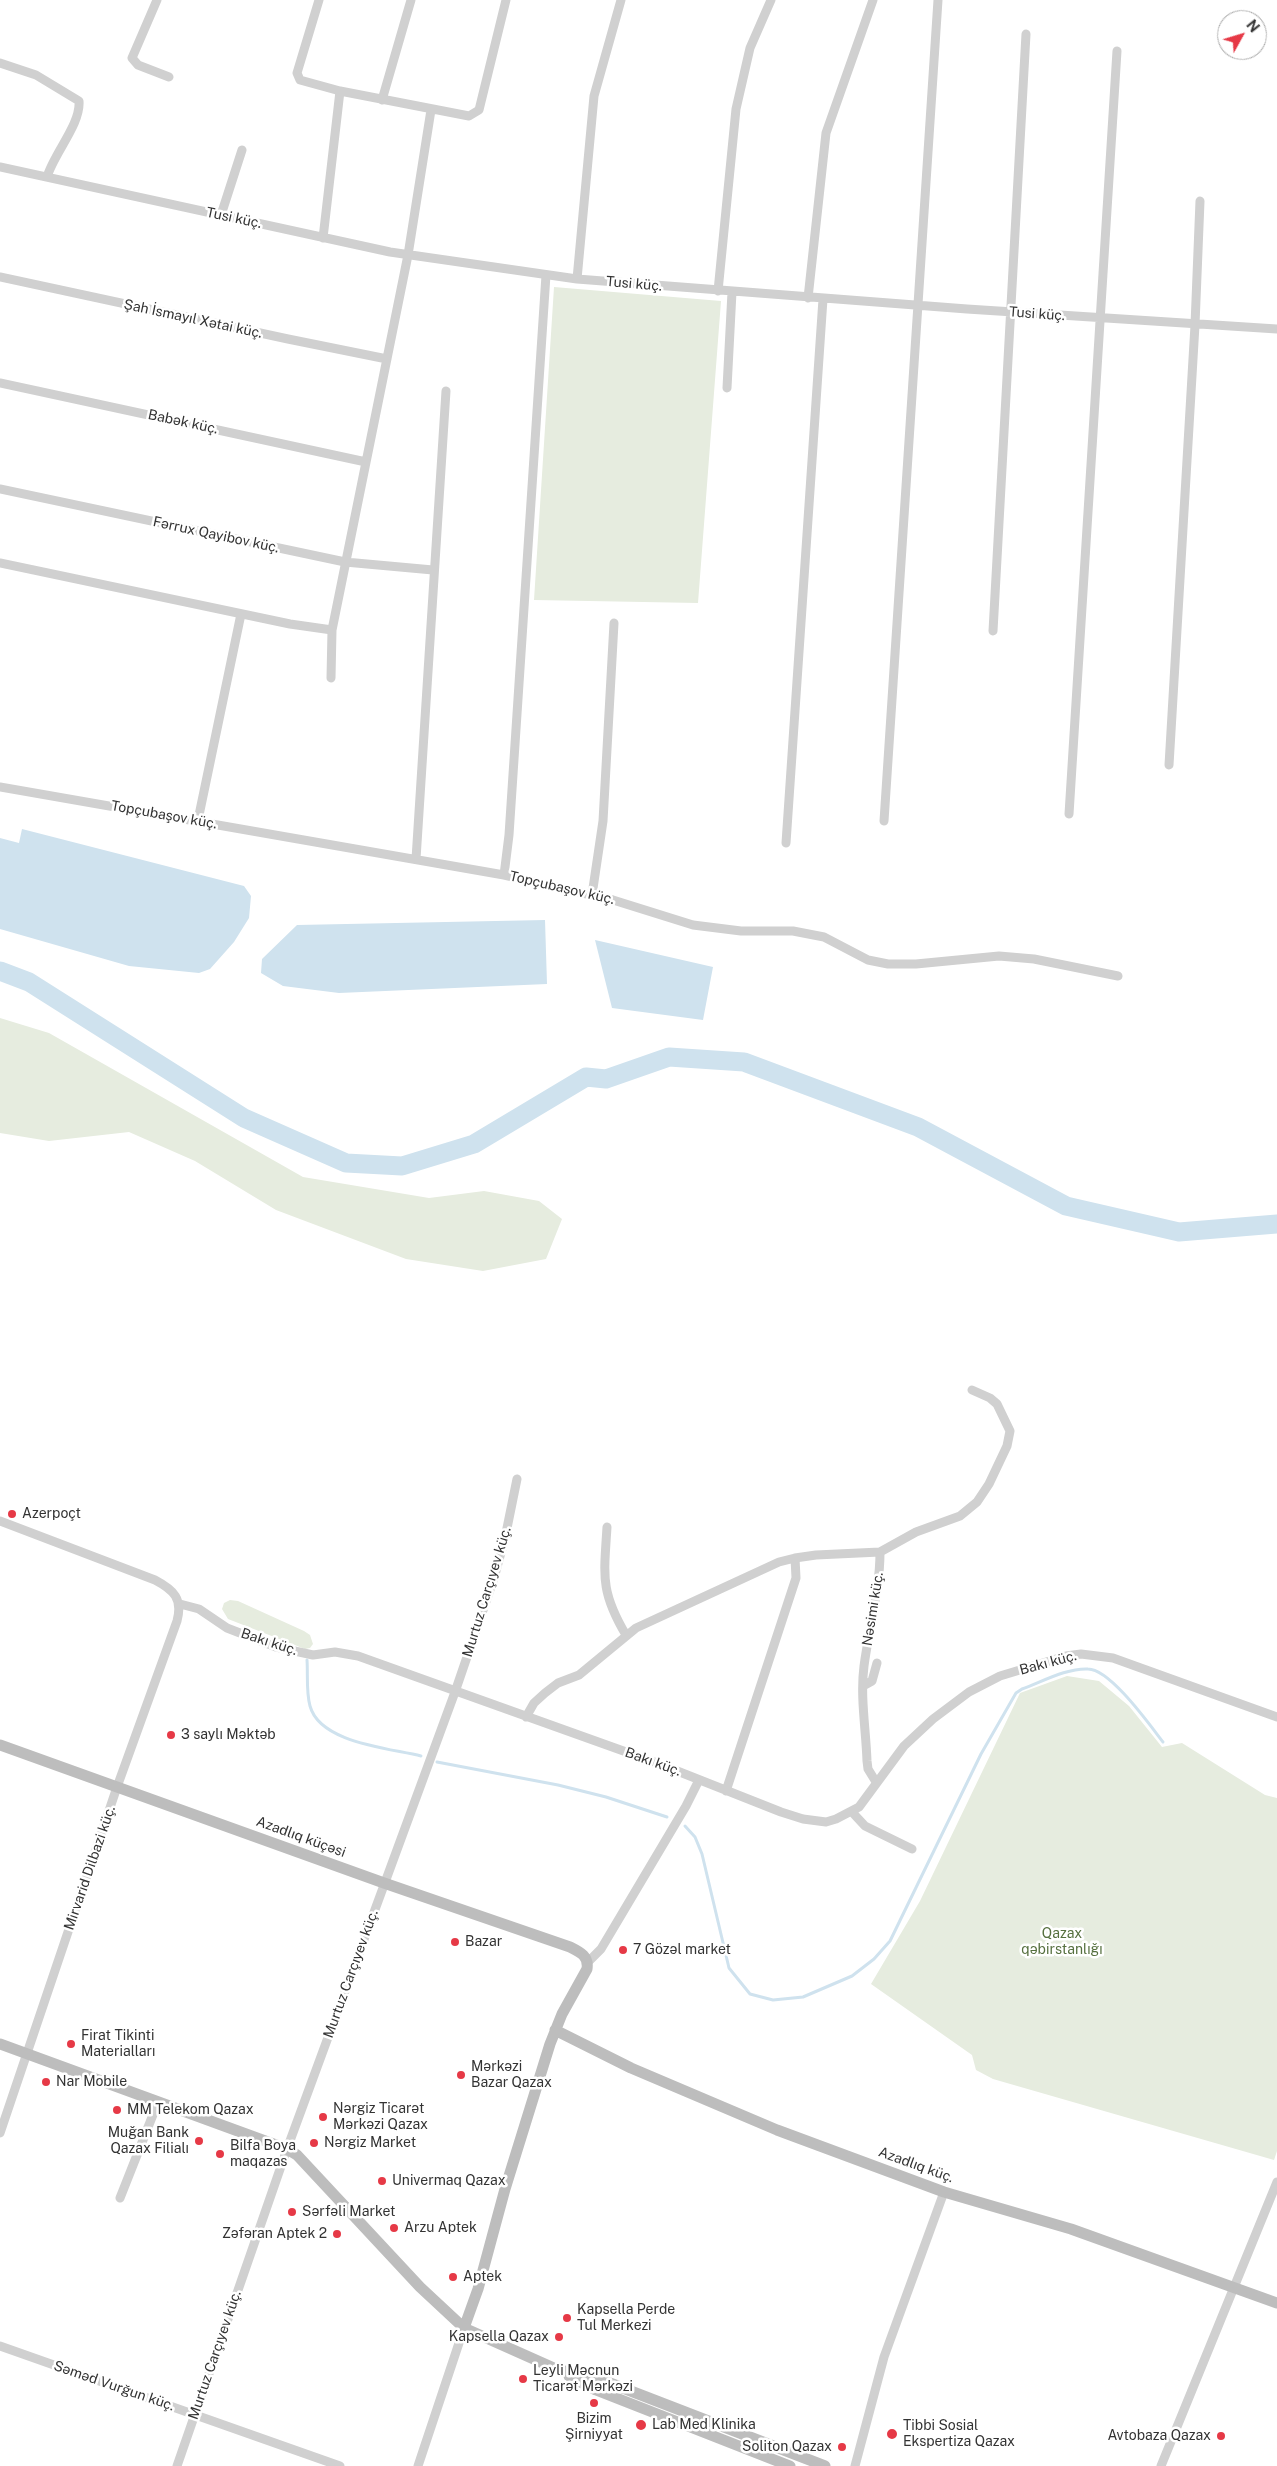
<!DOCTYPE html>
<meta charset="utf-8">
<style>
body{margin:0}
#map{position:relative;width:1277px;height:2466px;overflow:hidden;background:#fff;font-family:"Public Sans",sans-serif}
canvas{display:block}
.north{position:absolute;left:1217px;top:10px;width:50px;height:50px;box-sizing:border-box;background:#fff;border:1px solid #adadad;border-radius:50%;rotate:51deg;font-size:14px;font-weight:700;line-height:20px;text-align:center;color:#333}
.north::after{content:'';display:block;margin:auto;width:18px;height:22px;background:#e63946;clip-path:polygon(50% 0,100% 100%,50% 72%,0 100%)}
</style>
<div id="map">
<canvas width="1277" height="2466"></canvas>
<div class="north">N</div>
</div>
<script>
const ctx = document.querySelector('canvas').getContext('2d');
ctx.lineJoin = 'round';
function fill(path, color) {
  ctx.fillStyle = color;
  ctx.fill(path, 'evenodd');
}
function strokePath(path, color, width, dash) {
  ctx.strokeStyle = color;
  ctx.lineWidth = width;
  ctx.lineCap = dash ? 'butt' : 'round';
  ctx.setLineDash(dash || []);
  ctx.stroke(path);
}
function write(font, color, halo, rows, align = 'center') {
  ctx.font = font + ' "Public Sans",sans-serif';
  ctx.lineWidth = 5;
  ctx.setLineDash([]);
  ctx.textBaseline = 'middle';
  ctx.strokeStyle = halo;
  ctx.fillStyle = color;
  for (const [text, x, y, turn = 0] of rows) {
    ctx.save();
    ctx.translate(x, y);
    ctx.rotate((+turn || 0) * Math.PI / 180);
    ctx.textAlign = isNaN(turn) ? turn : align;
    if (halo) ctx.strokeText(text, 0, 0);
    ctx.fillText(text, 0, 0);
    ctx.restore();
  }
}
fill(new Path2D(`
 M554,287l167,14 -23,302 -164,-3z
 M0,1018l49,15 254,144 126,21 55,-7 55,10 23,18 -16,40 -63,12 -77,-12 -130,-49 -81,-49 -66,-29 -80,9 -49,-8z
 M230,1600l8,1 66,30 6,4 3,9 -3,4 -5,1 -77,-30 -6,-10 2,-6z
 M1067,1676l32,5 30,25 33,41 20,-4 83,52 12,3v353l-3,9 -281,-81 -17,-9 -4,-15 -101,-71 49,-83 100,-208z`), '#e6ecdf');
fill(new Path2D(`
 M22,829l222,57 7,10 -2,22 -15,24 -24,27 -11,4 -70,-7 -129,-37v-91l19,5z
 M545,920l2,64 -208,9 -56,-7 -22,-13 1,-14 35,-34z
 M595,940l118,27 -10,53 -91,-12z`), '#cfe2ee');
strokePath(new Path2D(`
 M307,1660c1,14 -1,32 3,46 10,37 79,42 111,50
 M437,1762l121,23 48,12 61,20
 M685,1826l10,11 7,17 27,114 21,26 23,6 30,-3 49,-21 22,-17 16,-18 91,-187 35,-61 6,-4c20,-7 44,-21 66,-20 22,0 61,55 75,73`), '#cfe2ee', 3);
strokePath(new Path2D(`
 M0,971l29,11 215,136 102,45 56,3 72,-22 112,-67 20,2 63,-22 75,5 174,65 148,79 113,26 98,-8`), '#cfe2ee', 19);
strokePath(new Path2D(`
 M157,0l-25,58 6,7 31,12
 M319,0l-22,73 3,7 40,11 129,25 10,-6 27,-110
 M0,63l36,12 43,26c2,23 -25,52 -32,76
 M382,100l29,-100
 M0,167l390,85 187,27 390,30 310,20
 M221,215l21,-65
 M323,238l17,-147
 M0,277l288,62 99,20
 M577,279l17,-183 27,-96
 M718,291l18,-182 14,-61 21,-48
 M808,298l18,-165 47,-133
 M0,383l366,79
 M727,388l5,-96
 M0,489l345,73 88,8
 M0,563l290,61 42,6
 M993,631l33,-597
 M331,678l1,-48 76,-375 23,-145
 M1169,765l26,-440 5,-124
 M0,787l504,88 109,25 80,25 48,6h52l31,6 44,23 20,4h28l83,-8 35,3 84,17
 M1069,814l48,-763
 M198,820l43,-206
 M884,821l54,-821
 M786,843l37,-544
 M416,859l30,-468
 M504,875l5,-40 37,-560
 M592,895l11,-74 11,-198
 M0,1521l155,59c19,10 28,19 22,41l-60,166 -117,346
 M607,1527c-3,49 -7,64 19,108
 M880,1552l36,-20 44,-16 17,-14 12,-18 18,-38 3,-15 -13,-27 -7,-6 -18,-8
 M180,1604l19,5 28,19 49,19 37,8 22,-3 23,4 299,107 124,49 22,7 23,3 10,-3 23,-12 45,-61 29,-27 36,-27 31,-16 66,-20 15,-2 32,4 164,59
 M863,1686l9,-5 5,-18
 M526,1717l8,-14 11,-10 13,-10 21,-8 57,-47 143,-66 16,-4
 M726,1791l70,-213 -1,-20 21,-3 64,-3c0,38 -11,76 -16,114 -4,31 2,64 3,95l1,8 8,13
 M852,1812l13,14 47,23
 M588,1962l13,-13 85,-143 13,-26
 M120,2198l38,-96
 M0,2346l340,120
 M177,2466l110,-317 168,-457 39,-114 11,-40 12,-59
 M418,2466l46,-138
 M855,2466l29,-109 60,-165
 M1161,2466l116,-284`), '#d0d0d0', 9);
strokePath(new Path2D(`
 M0,1745l384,138 186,64c10,5 19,9 17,22l-25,45 -12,30 -45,145 -27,100 -14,39
 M555,2030l76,38 146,62 167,62 127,37 206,74
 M0,2044l287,105 10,6 123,132 44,41 92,41 41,9 228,88
 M569,2376l27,14 194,76`), '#bdbdbd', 11);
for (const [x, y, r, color] of [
 [12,1514,5,"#e63946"],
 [171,1735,5,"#e63946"],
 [455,1942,5,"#e63946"],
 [623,1950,5,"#e63946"],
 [71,2044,5,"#e63946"],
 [461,2075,5,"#e63946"],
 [46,2082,5,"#e63946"],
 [117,2110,5,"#e63946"],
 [323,2117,5,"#e63946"],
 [199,2141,5,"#e63946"],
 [314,2143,5,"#e63946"],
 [220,2154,5,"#e63946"],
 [382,2181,5,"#e63946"],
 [292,2212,5,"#e63946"],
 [394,2228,5,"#e63946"],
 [337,2234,5,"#e63946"],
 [453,2277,5,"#e63946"],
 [567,2318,5,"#e63946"],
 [559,2337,5,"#e63946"],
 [523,2379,5,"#e63946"],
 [594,2403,5,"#e63946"],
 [641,2425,6,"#e63946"],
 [892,2434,6,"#e63946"],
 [1221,2436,5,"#e63946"],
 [842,2447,5,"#e63946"]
]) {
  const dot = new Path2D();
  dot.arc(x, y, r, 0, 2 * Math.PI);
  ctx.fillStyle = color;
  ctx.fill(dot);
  strokePath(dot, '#fff', 2);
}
write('14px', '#333', '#fff', [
 ["Tusi küç.",234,218,12],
 ["Tusi küç.",634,284,5],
 ["Tusi küç.",1037,314,4],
 ["Şah İsmayıl Xətai küç.",193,319,12],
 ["Babək küç.",183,422,12],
 ["Fərrux Qayibov küç.",216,535,12],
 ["Topçubaşov küç.",164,815,10],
 ["Topçubaşov küç.",562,888,13],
 ["Murtuz Carçıyev küç.",487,1592,-73],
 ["Nəsimi küç.",873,1609,-81],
 ["Bakı küç.",269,1642,18],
 ["Bakı küç.",1048,1663,-15],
 ["Bakı küç.",653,1762,20],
 ["Azadlıq küçəsi",301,1837,20],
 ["Mirvarid Dilbazi küç.",90,1868,-71],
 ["Murtuz Carçıyev küç.",351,1974,-70],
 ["Azadlıq küç.",916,2165,20],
 ["Murtuz Carçıyev küç.",215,2355,-71],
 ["Səməd Vurğun küç.",114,2386,19]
]);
write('14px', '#333', '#fff', [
 ["Azerpoçt",22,1514],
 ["3 saylı Məktəb",181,1735],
 ["Bazar",465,1942],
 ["7 Gözəl market",633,1950],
 ["Firat Tikinti",81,2036],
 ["Materialları",81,2052],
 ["Mərkəzi",471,2067],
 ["Bazar Qazax",471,2083],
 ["Nar Mobile",56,2082],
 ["Nərgiz Ticarət",333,2109],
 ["Mərkəzi Qazax",333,2125],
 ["MM Telekom Qazax",127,2110],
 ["Muğan Bank",189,2133,"right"],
 ["Qazax Filialı",189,2149,"right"],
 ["Nərgiz Market",324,2143],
 ["Bilfa Boya",230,2146],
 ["maqazas",230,2162],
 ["Univermaq Qazax",392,2181],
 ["Sərfəli Market",302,2212],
 ["Arzu Aptek",404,2228],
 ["Zəfəran Aptek 2",327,2234,"right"],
 ["Aptek",463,2277],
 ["Kapsella Perde",577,2310],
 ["Tul Merkezi",577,2326],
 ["Kapsella Qazax",549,2337,"right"],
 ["Leyli Məcnun",533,2371],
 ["Ticarət Mərkəzi",533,2387],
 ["Bizim",594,2419,"center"],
 ["Şirniyyat",594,2435,"center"],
 ["Lab Med Klinika",652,2425],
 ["Tibbi Sosial",903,2426],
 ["Ekspertiza Qazax",903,2442],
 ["Avtobaza Qazax",1211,2436,"right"],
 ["Soliton Qazax",832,2447,"right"]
], 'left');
write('14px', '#56703f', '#fff', [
 ["Qazax",1062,1934],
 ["qəbirstanlığı",1062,1950]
]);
</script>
